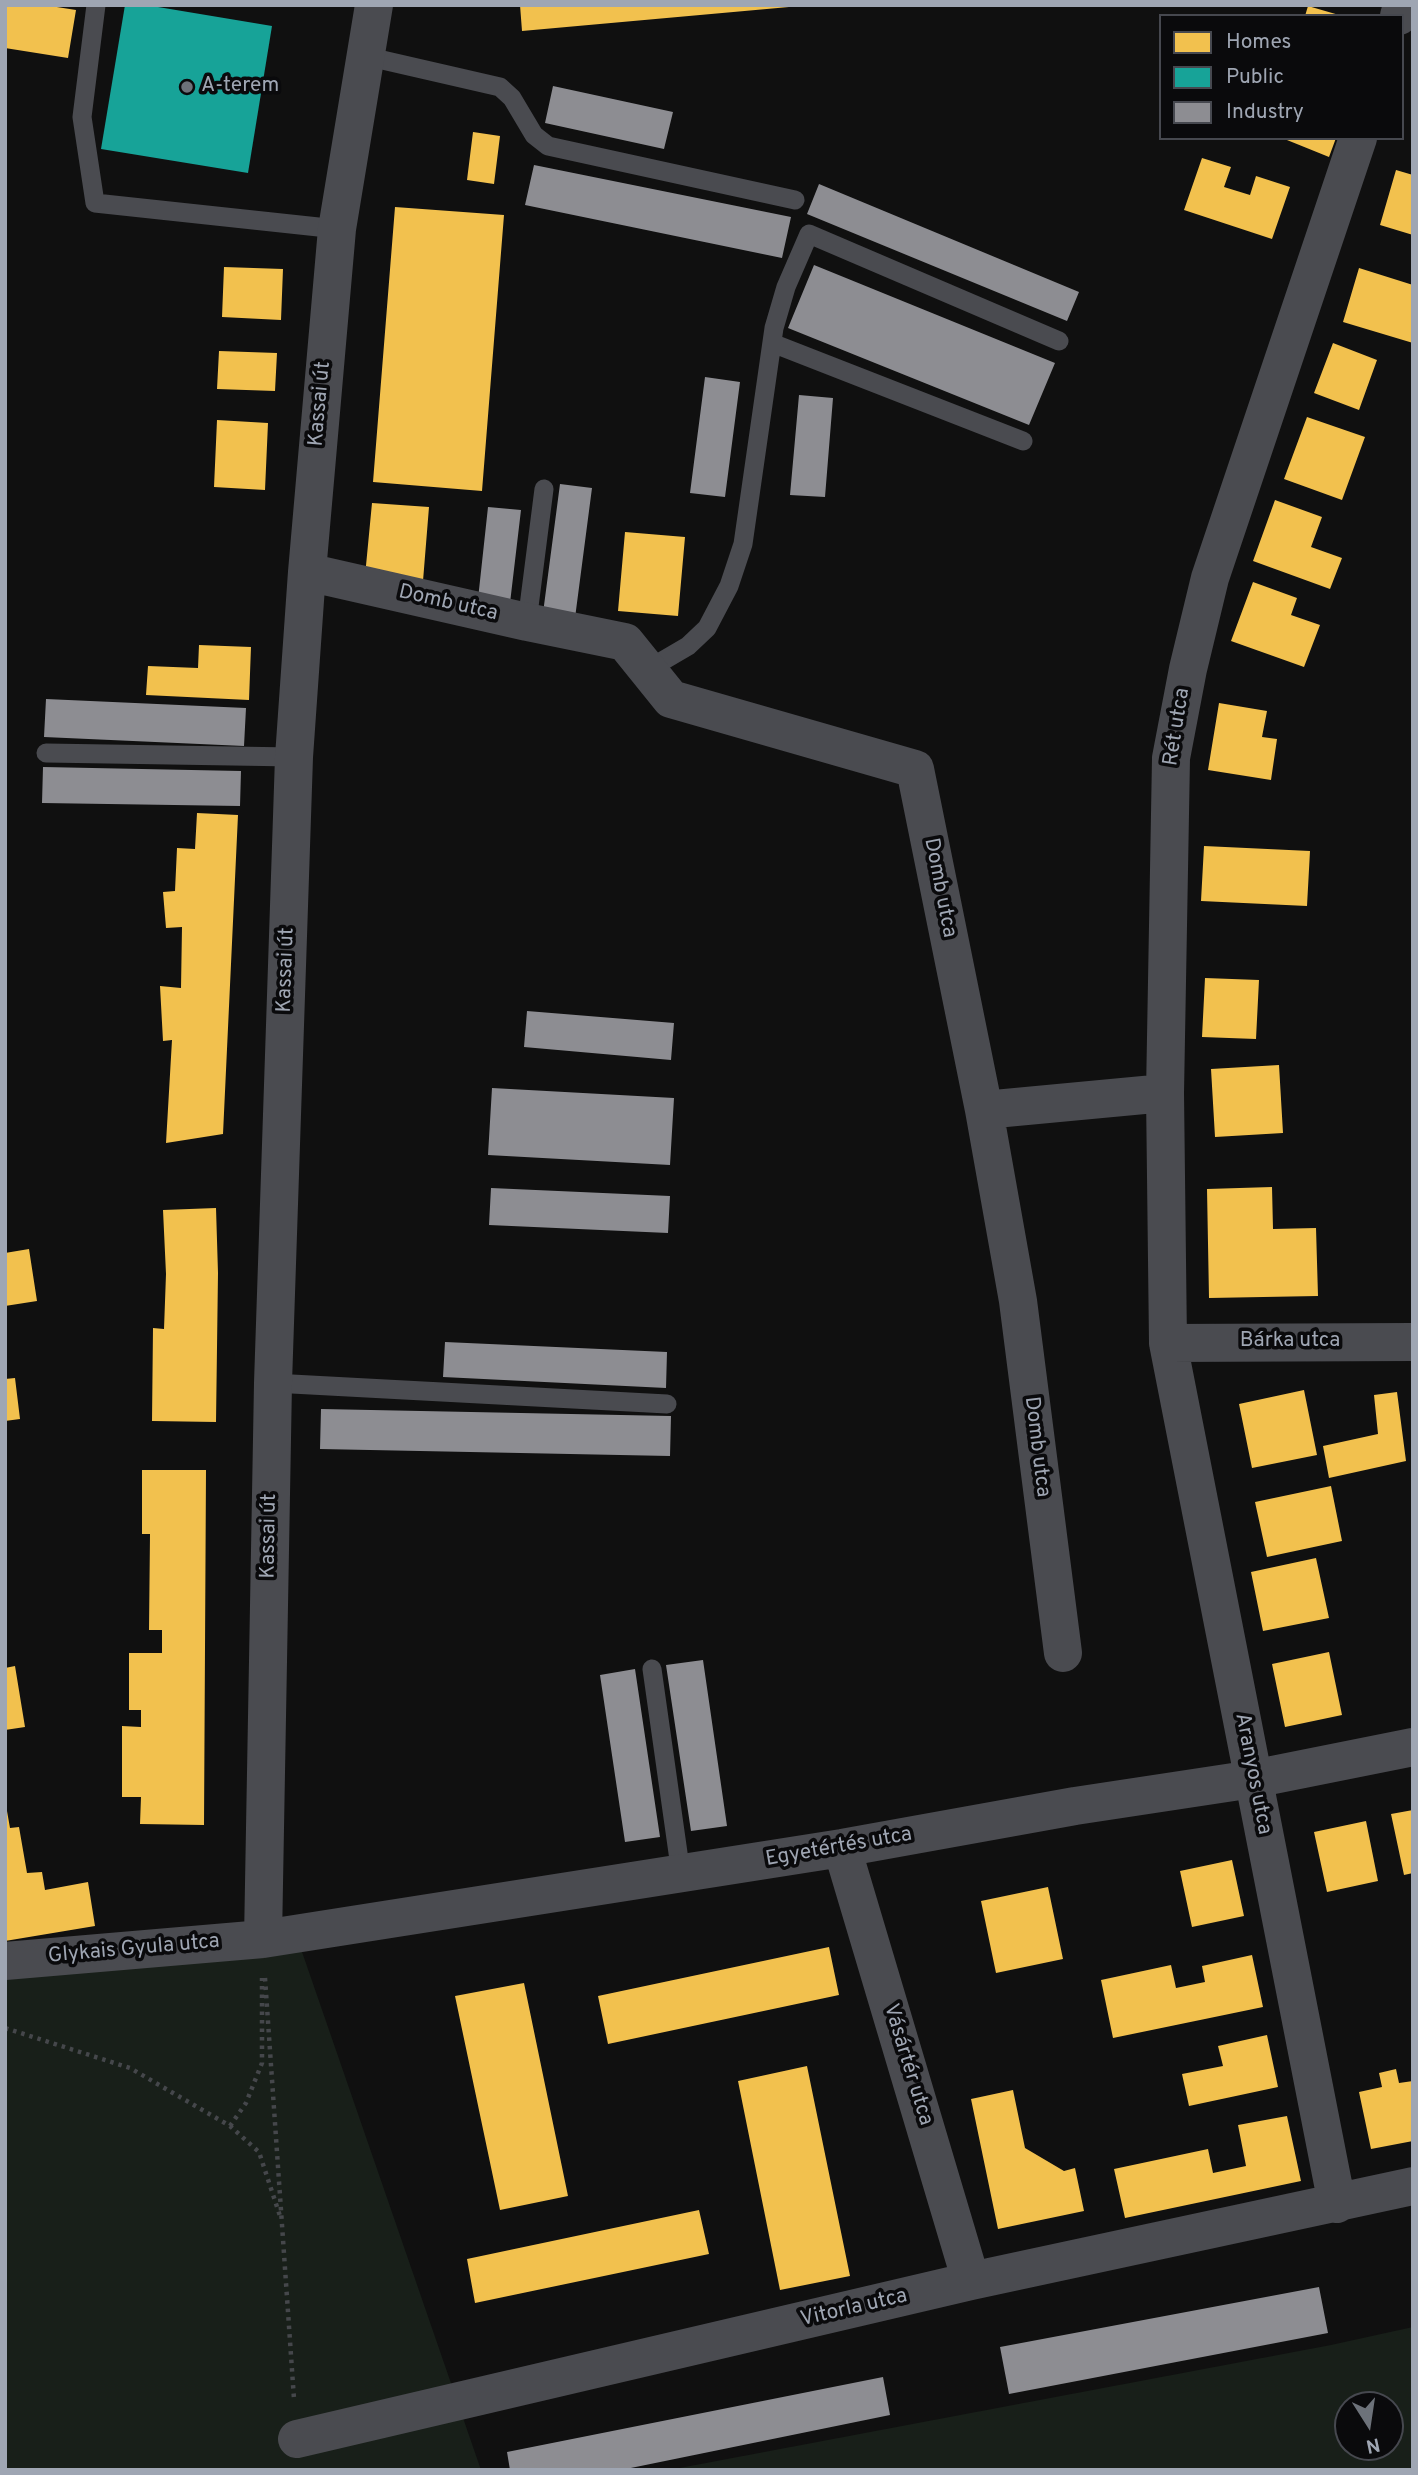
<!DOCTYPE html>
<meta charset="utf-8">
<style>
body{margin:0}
#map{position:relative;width:1418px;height:2475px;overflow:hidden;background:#101010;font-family:Overpass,sans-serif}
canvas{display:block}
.frame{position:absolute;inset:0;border:7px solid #9fa6b3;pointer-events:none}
.legend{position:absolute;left:1159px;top:14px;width:245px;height:126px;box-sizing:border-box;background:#0a0a0c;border:2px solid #46484f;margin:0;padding:9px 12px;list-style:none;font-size:21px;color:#9fa6b3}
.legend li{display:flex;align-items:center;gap:14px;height:35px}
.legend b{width:35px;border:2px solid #46484f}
.north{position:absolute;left:1334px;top:2391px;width:70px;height:70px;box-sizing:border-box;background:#0a0a0c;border:2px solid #46484f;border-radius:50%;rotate:168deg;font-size:19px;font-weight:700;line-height:28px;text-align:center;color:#9fa6b3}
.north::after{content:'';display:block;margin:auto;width:24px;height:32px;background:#6d727a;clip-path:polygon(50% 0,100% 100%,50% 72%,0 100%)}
</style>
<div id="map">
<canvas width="1418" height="2475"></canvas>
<div class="frame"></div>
<ul class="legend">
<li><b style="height:19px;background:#f2c14e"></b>Homes</li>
<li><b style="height:19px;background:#17a398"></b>Public</li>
<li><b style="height:19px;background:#8d8d92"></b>Industry</li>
</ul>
<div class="north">N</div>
</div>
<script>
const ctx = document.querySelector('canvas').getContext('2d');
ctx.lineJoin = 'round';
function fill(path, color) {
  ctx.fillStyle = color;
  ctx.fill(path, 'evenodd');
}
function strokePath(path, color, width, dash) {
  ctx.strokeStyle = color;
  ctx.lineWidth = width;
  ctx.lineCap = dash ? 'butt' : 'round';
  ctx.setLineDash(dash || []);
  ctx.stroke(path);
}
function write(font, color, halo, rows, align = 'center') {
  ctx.font = font + ' Overpass,sans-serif';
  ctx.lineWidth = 7;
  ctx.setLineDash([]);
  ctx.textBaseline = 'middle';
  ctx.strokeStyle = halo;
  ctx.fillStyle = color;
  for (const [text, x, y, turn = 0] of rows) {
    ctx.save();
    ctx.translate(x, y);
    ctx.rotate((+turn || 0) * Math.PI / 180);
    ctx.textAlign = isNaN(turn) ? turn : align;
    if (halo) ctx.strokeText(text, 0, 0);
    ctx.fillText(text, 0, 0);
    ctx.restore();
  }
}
fill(new Path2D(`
 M291,1920l190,550h-476v-520z
 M1413,2327v143h-744l662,-125zM1348,2405h42v42h-42z`), '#181f19');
fill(new Path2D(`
 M5,5h39l32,5 -8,48 -63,-10z
 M520,5h269v2l-267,24z
 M1308,6l31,9v1h-34z
 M473,132l27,4 -6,48 -27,-4z
 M1282,138h54l-7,19z
 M1202,158l29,9 -7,20 26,8 6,-19 34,11 -18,52 -88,-29z
 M1396,170l17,5v60l-33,-10z
 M395,207l109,8 -22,276 -109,-9z
 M224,267l59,2 -2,51 -59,-3z
 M1359,268l54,17v58l-70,-21z
 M1333,343l44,17 -18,50 -45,-17z
 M219,351l58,2 -2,38 -58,-2z
 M1307,417l58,20 -23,63 -58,-21z
 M217,420l51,3 -3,67 -51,-3z
 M1275,500l47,17 -11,30 31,11 -12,31 -77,-28z
 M372,503l57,4 -6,74 -58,-5z
 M625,532l60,5 -7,79 -60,-5z
 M1253,582l44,16 -6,17 29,10 -16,42 -73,-26z
 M199,645l52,2 -2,53 -103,-5 2,-29 50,2z
 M1219,703l48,8 -5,26 15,2 -6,41 -63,-10z
 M197,813l41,2 -15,319 -57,9 6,-103 -9,1 -3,-55 21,2 1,-61 -16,1 -3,-36 12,-1 2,-43 18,1z
 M1204,846l106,5 -3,55 -106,-5z
 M1205,978l54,2 -3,59 -54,-2z
 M1279,1065l4,68 -68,4 -4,-68z
 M1272,1187l1,42 43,-1 2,68 -109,2 -2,-109z
 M216,1208l2,65 -2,149 -64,-1 1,-93 11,1 2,-55 -3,-64z
 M29,1249l8,52 -32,5v-53z
 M15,1378l5,41 -15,2v-42z
 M1304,1390l13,65 -65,13 -13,-64z
 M1397,1392l9,69 -77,17 -6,-32 55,-12 -4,-39z
 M142,1470h64l-2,355 -64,-1 1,-27h-19v-71l19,1v-17h-12v-57h33v-23h-13l1,-96h-8z
 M1331,1486l11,55 -75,16 -12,-55z
 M1316,1558l13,60 -66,13 -12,-59z
 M1329,1652l13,63 -57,12 -13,-63z
 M15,1666l10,61 -20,3v-62z
 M1413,1810v63l-9,2 -13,-61z
 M7,1811l3,17 9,-1 8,46 15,-1 3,18 43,-8 7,44 -90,15z
 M1366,1821l12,60 -51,11 -13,-60z
 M1232,1860l12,56 -52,11 -12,-56z
 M1048,1887l15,72 -67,14 -15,-72z
 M829,1947l10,48 -231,49 -10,-48z
 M1252,1955l11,52 -150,31 -12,-58 70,-15 5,23 29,-6 -3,-16z
 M524,1983l44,213 -68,14 -45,-214z
 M1267,2035l11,52 -89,19 -7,-32 41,-8 -5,-20z
 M807,2066l43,210 -70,14 -42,-209z
 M1396,2069l3,14 14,-2v60l-42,8 -12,-57 23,-5 -3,-14z
 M1013,2090l12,58 39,23 11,-3 9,43 -86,18 -27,-130z
 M1287,2116l14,65 -176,37 -11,-49 94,-20 5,24 33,-7 -8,-41z
 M699,2210l10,44 -234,49 -8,-44z`), '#f2c14e');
fill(new Path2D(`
 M125,5h21l126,21 -24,147 -147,-24z`), '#17a398');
fill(new Path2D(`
 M553,86l120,26 -9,37 -119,-26z
 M534,165l257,52 -9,41 -257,-53z
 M819,184l260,108 -12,29 -260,-107z
 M814,265l241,98 -26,62 -241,-97z
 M705,377l35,5 -15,115 -35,-4z
 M799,395l34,3 -8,99 -35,-2z
 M560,484l32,4 -17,130 -32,-5z
 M488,507l33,3 -11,93 -32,-4z
 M46,699l200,9 -2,38 -200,-9z
 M43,767l198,4 -1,35 -198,-3z
 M527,1011l147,12 -3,37 -147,-13z
 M492,1088l182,10 -4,67 -182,-10z
 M491,1188l179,8 -2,37 -179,-8z
 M445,1342l222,10 -1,36 -223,-11z
 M321,1409l350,7 -1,40 -350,-7z
 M703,1660l24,166 -36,5 -25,-166z
 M635,1669l25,168 -35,5 -25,-167z
 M1319,2287l9,46 -319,61 -9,-47z
 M883,2377l7,38 -269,55h-111l-3,-18z`), '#8d8d92');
strokePath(new Path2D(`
 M265,1978l29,421
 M5,2028l125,40 100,58 29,26 21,64
 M230,2126l16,-23 16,-40v-85`), '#45474b', 4.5, [3.5, 5]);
strokePath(new Path2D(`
 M96,5l-14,112 13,86 242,26
 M365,56l135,31 12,11 22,37 14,11 247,54
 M772,343l251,98
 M527,622l17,-133
 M647,670l41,-24 19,-18 22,-42 14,-42 31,-216 12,-41 23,-53 250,107
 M46,753l248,4
 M273,1383l394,21
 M652,1669l29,205`), '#4a4b50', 19);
strokePath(new Path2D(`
 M1399,16l3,-11
 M307,572l220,50 98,20 46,57 244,70 69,341 34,191 45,352
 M984,1110l181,-17
 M1168,1343l245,-1
 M842,1848l129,433
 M263,1939l10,-556 21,-626 13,-185 30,-343 37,-224
 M5,1961l258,-22 579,-91 233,-42 178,-27 160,-32
 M1337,2204l-169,-861 -3,-250 6,-335 17,-89 22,-91 148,-440
 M297,2439l674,-158 442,-95`), '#4a4b50', 38);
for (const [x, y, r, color] of [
 [187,87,7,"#6d727a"]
]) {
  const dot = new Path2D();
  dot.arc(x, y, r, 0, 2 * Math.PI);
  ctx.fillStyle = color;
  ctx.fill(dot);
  strokePath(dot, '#0a0a0c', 2.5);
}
write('21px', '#9fa6b3', '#0a0a0c', [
 ["A-terem",201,87]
], 'left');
write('21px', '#9fa6b3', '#0a0a0c', [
 ["Kassai út",321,404,-85],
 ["Domb utca",448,604,13],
 ["Rét utca",1178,727,-81],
 ["Domb utca",939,888,79],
 ["Kassai út",287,970,-88],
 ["Bárka utca",1290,1342],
 ["Domb utca",1036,1447,83],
 ["Kassai út",270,1536,-89],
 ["Aranyos utca",1252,1774,79],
 ["Egyetértés utca",839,1848,-10],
 ["Glykais Gyula utca",134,1950,-5],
 ["Vásártér utca",907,2065,73],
 ["Vitorla utca",854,2309,-13]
]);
</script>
